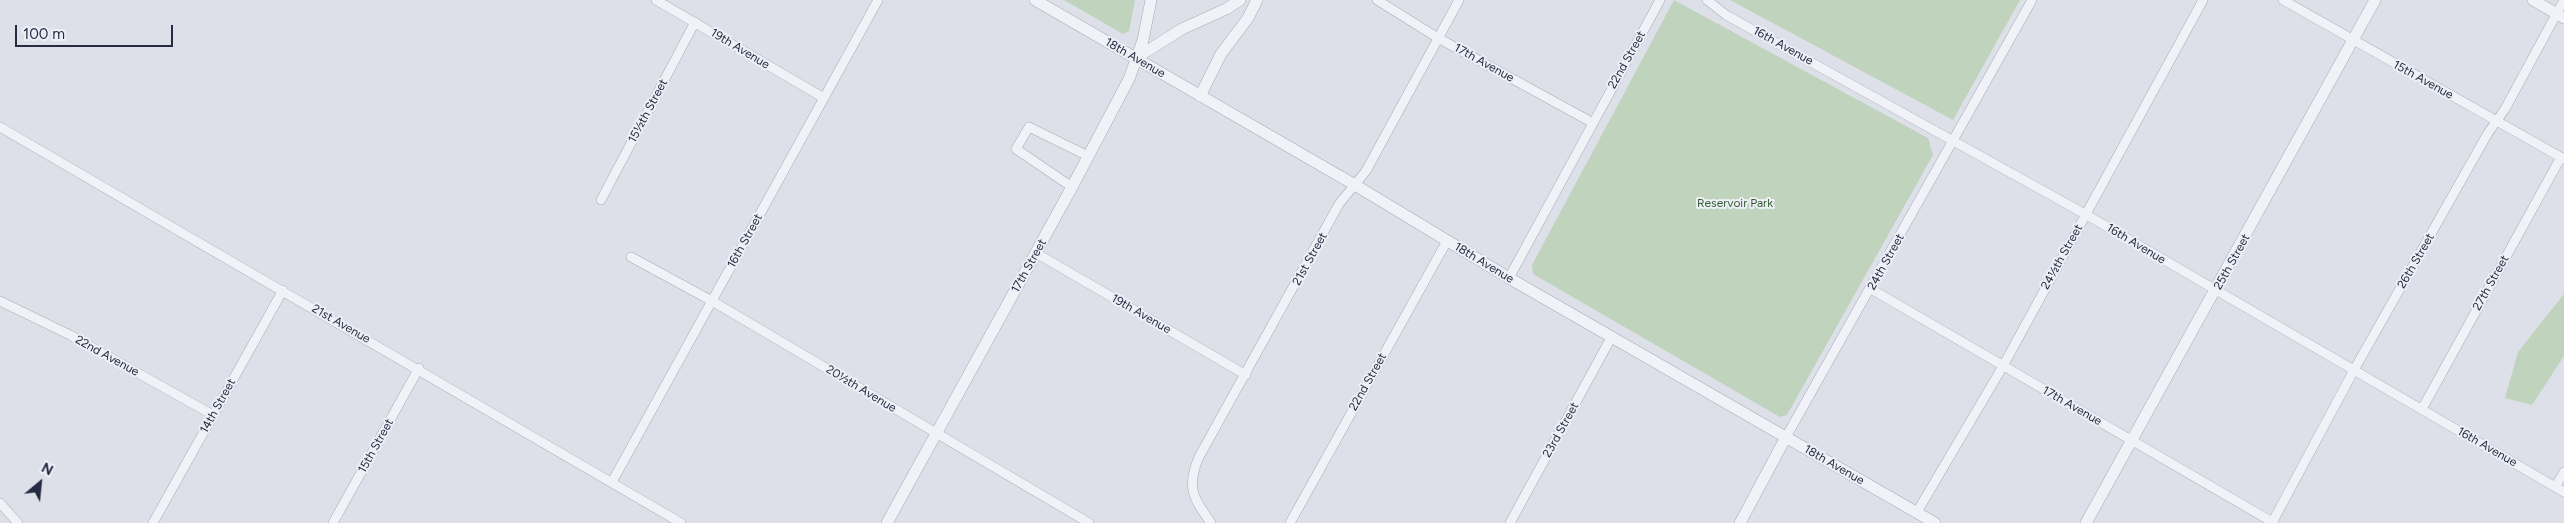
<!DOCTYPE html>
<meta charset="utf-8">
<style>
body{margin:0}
#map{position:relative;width:2564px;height:523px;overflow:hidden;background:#dde0e9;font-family:Figtree,sans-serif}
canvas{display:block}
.north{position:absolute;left:15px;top:458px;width:50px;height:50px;-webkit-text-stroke:4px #edeff6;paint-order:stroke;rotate:28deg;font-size:14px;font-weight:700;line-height:20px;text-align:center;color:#252b41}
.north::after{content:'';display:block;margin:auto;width:18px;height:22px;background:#252b41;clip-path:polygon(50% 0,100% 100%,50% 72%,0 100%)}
.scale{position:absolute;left:15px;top:25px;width:158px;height:22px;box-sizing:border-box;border:2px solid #252b41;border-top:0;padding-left:6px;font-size:15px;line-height:18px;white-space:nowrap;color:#252b41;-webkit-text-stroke:4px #edeff6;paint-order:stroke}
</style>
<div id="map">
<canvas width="2564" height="523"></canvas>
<div class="north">N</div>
<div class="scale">100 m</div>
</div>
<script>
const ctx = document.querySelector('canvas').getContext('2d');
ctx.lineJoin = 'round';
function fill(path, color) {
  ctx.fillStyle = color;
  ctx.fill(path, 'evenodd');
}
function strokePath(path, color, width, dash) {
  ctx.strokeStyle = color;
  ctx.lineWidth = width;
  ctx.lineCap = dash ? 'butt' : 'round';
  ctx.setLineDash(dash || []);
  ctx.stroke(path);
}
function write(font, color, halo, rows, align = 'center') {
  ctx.font = font + ' Figtree,sans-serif';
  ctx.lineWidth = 4;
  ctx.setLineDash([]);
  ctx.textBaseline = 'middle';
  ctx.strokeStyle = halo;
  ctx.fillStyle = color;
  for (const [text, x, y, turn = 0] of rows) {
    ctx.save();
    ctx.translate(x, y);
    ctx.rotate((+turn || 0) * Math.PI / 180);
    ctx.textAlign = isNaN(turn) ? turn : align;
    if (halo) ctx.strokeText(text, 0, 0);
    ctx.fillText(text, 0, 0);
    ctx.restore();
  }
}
fill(new Path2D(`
 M1064,0h71l-6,31 -6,3z
 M1674,0l254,138 5,17 -146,260 -7,2 -247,-143 -1,-9z
 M1730,0h290l-67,120z
 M2564,294v62l-32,49 -27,-7 13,-46z`), '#c0d3bd');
const minor = new Path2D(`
 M656,0l168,98
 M1377,0l61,38 155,85
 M1707,0l19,15 359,199 479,278
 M2283,0l281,159
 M0,127l681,396
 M1072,187l-56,-38 13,-22 59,29
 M601,200l94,-178
 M1036,253l210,122
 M631,257l81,44 377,222
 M1509,278l151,-278
 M1871,289l403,234
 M0,301l70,34 143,80
 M2422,409l139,-252
 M1786,437l246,-437
 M612,482l266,-482
 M2555,487l9,-15
 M0,503l18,20
 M1917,512l86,-146 200,-366
 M153,523l130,-233
 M333,523l86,-155
 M1211,523c-18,-25 -25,-36 -12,-66l140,-253 27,-33 93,-171
 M1290,523l157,-282
 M1510,523l102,-187
 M2272,523l82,-153 134,-237 17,-24 59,-109`);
const tertiary = new Path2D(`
 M1035,0l320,185 154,93 426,245
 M2533,0l31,18
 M1136,58l46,-29 44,-20 14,-9
 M1200,96l21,-42 27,-36 9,-18
 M887,523l185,-336 57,-108 14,-39 8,-40
 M1740,523l46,-86
 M2086,523l289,-523`);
strokePath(minor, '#a6aab7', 10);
strokePath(tertiary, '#a6aab7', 12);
strokePath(minor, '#f0f2f7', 9);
strokePath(tertiary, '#f0f2f7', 11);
write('12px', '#252b41', '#edeff6', [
 ["16th Avenue",1783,46,29],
 ["19th Avenue",740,49,31],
 ["18th Avenue",1135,58,30],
 ["22nd Street",1627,60,-61],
 ["17th Avenue",1484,63,29],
 ["15th Avenue",2423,80,29],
 ["15½th Street",648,111,-62],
 ["16th Street",745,241,-61],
 ["16th Avenue",2136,244,31],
 ["24½th Street",2062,257,-61],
 ["21st Street",1310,259,-61],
 ["26th Street",2416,261,-60],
 ["24th Street",1886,262,-61],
 ["25th Street",2232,262,-61],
 ["18th Avenue",1484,263,31],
 ["17th Street",1029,266,-61],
 ["27th Street",2491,283,-61],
 ["19th Avenue",1141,314,30],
 ["21st Avenue",341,324,30],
 ["22nd Avenue",107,356,29],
 ["22nd Street",1368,382,-61],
 ["20½th Avenue",861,389,31],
 ["14th Street",218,406,-61],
 ["17th Avenue",2072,406,30],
 ["23rd Street",1561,430,-61],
 ["15th Street",376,446,-61],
 ["16th Avenue",2487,447,30],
 ["18th Avenue",1834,465,30]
]);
write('12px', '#335e31', '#edeff6', [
 ["Reservoir Park",1735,203]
]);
</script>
